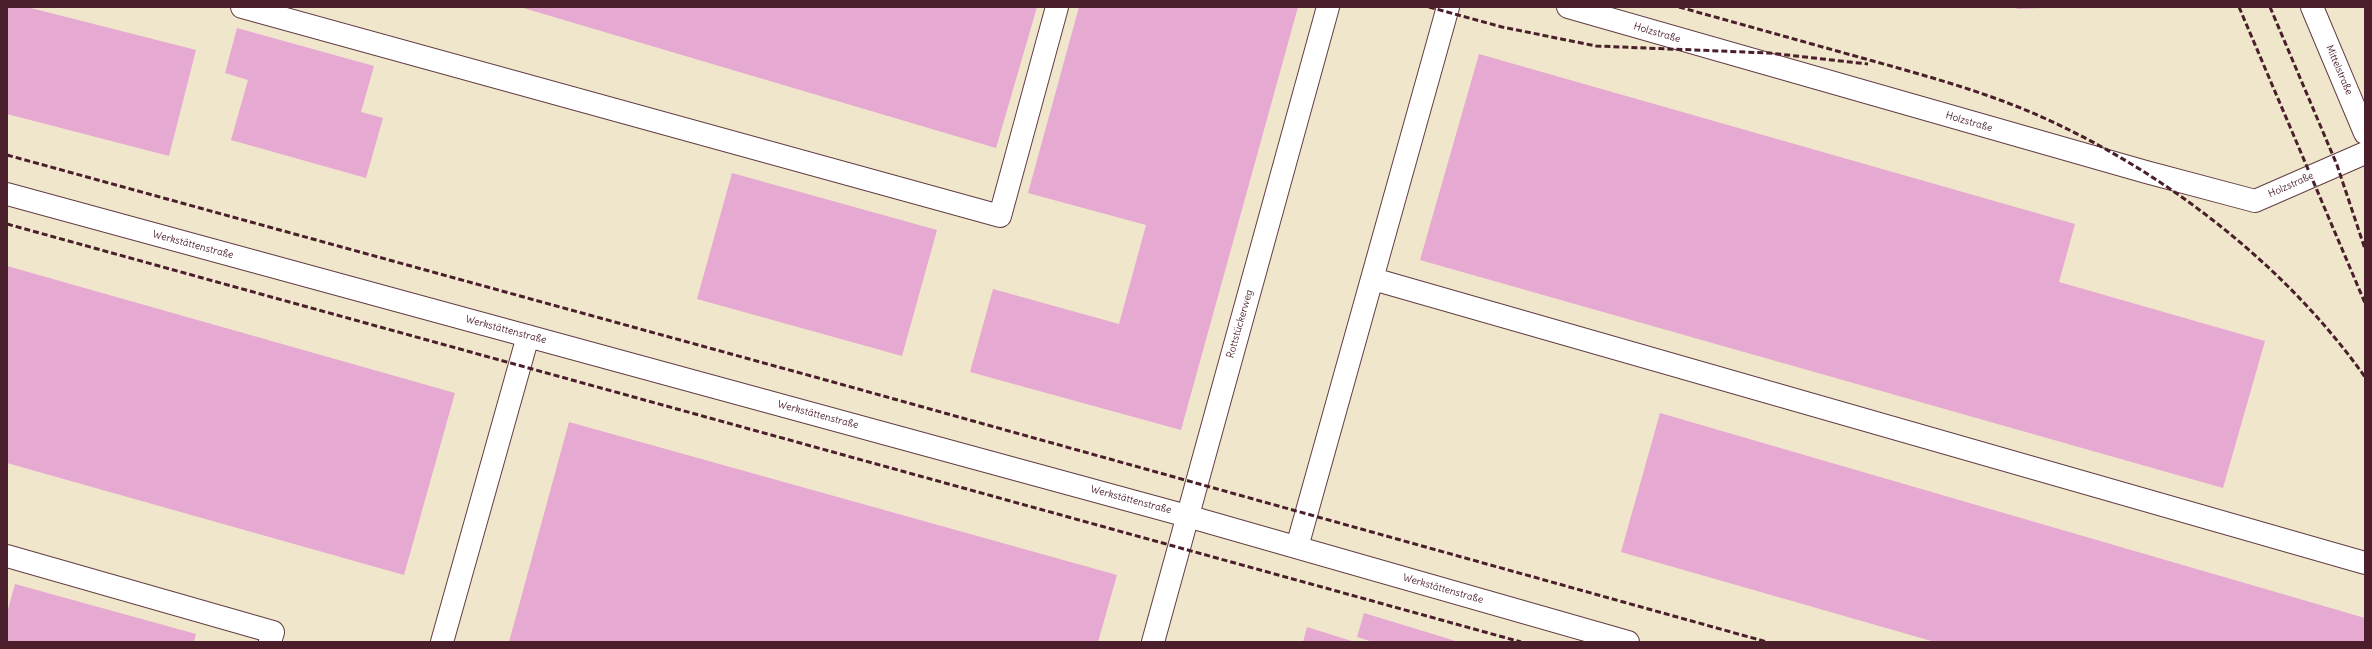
<!DOCTYPE html>
<meta charset="utf-8">
<style>
body{margin:0}
#map{position:relative;width:2372px;height:649px;overflow:hidden;background:#f0e6cb;font-family:Delius,sans-serif}
canvas{display:block}
.frame{position:absolute;inset:0;border:8px solid #4a1f2b;pointer-events:none}
</style>
<div id="map">
<canvas width="2372" height="649"></canvas>
<div class="frame"></div>
</div>
<script>
const ctx = document.querySelector('canvas').getContext('2d');
ctx.lineJoin = 'round';
function fill(path, color) {
  ctx.fillStyle = color;
  ctx.fill(path, 'evenodd');
}
function strokePath(path, color, width, dash) {
  ctx.strokeStyle = color;
  ctx.lineWidth = width;
  ctx.lineCap = dash ? 'butt' : 'round';
  ctx.setLineDash(dash || []);
  ctx.stroke(path);
}
function write(font, color, halo, rows, align = 'center') {
  ctx.font = font + ' Delius,sans-serif';
  ctx.lineWidth = 4;
  ctx.setLineDash([]);
  ctx.textBaseline = 'middle';
  ctx.strokeStyle = halo;
  ctx.fillStyle = color;
  for (const [text, x, y, turn = 0] of rows) {
    ctx.save();
    ctx.translate(x, y);
    ctx.rotate((+turn || 0) * Math.PI / 180);
    ctx.textAlign = isNaN(turn) ? turn : align;
    if (halo) ctx.strokeText(text, 0, 0);
    ctx.fillText(text, 0, 0);
    ctx.restore();
  }
}
fill(new Path2D(`
 M7,7h20l169,43 -27,106 -162,-42z
 M520,7h517l-41,141z
 M1079,7h219l-117,423 -211,-58 23,-83 126,35 27,-99 -118,-32z
 M2013,7h30v1l-25,1z
 M237,28l137,38 -13,46 22,6 -17,60 -135,-38 17,-60 -23,-7z
 M1479,54l596,170 -16,58 206,59 -42,147 -803,-228z
 M732,173l205,57 -35,126 -205,-57z
 M7,266l448,127 -51,182 -397,-112z
 M1660,413l705,205v24h-430l-314,-90z
 M569,422l548,153 -19,67h-589z
 M15,584l181,50 -2,8h-187v-29z
 M1364,613l95,29h-86l-16,-5z
 M1307,627l48,15h-52z`), '#e6a9d1');
const minor = new Path2D(`
 M242,7l758,209 57,-209
 M1568,7l578,165 109,29 110,-48
 M2312,7l53,126
 M7,194l1180,322 441,126
 M1373,279l992,284
 M1297,547l151,-540
 M7,556l266,76 -3,10
 M442,642l86,-306
 M1153,642l175,-635`);
strokePath(minor, '#633d43', 24);
strokePath(minor, '#fff', 22);
strokePath(new Path2D(`
 M1429,7l73,20 94,19 173,7 99,11
 M1679,7c65,18 129,36 194,54 57,16 116,32 171,57 124,56 242,148 321,259
 M2239,7l126,296
 M2270,7l67,158 28,84
 M7,155l826,227 934,260
 M7,224l1514,418`), '#4a1f2b', 3, [6, 3]);
write('10px', '#4a1f2b', '#fff', [
 ["Holzstraße",1657,33,16],
 ["Mittelstraße",2339,70,67],
 ["Holzstraße",1969,122,16],
 ["Holzstraße",2291,185,-24],
 ["Werkstättenstraße",193,245,15],
 ["Rottstückerweg",1240,324,-74],
 ["Werkstättenstraße",506,330,15],
 ["Werkstättenstraße",818,415,15],
 ["Werkstättenstraße",1131,500,15],
 ["Werkstättenstraße",1443,589,16]
]);
</script>
